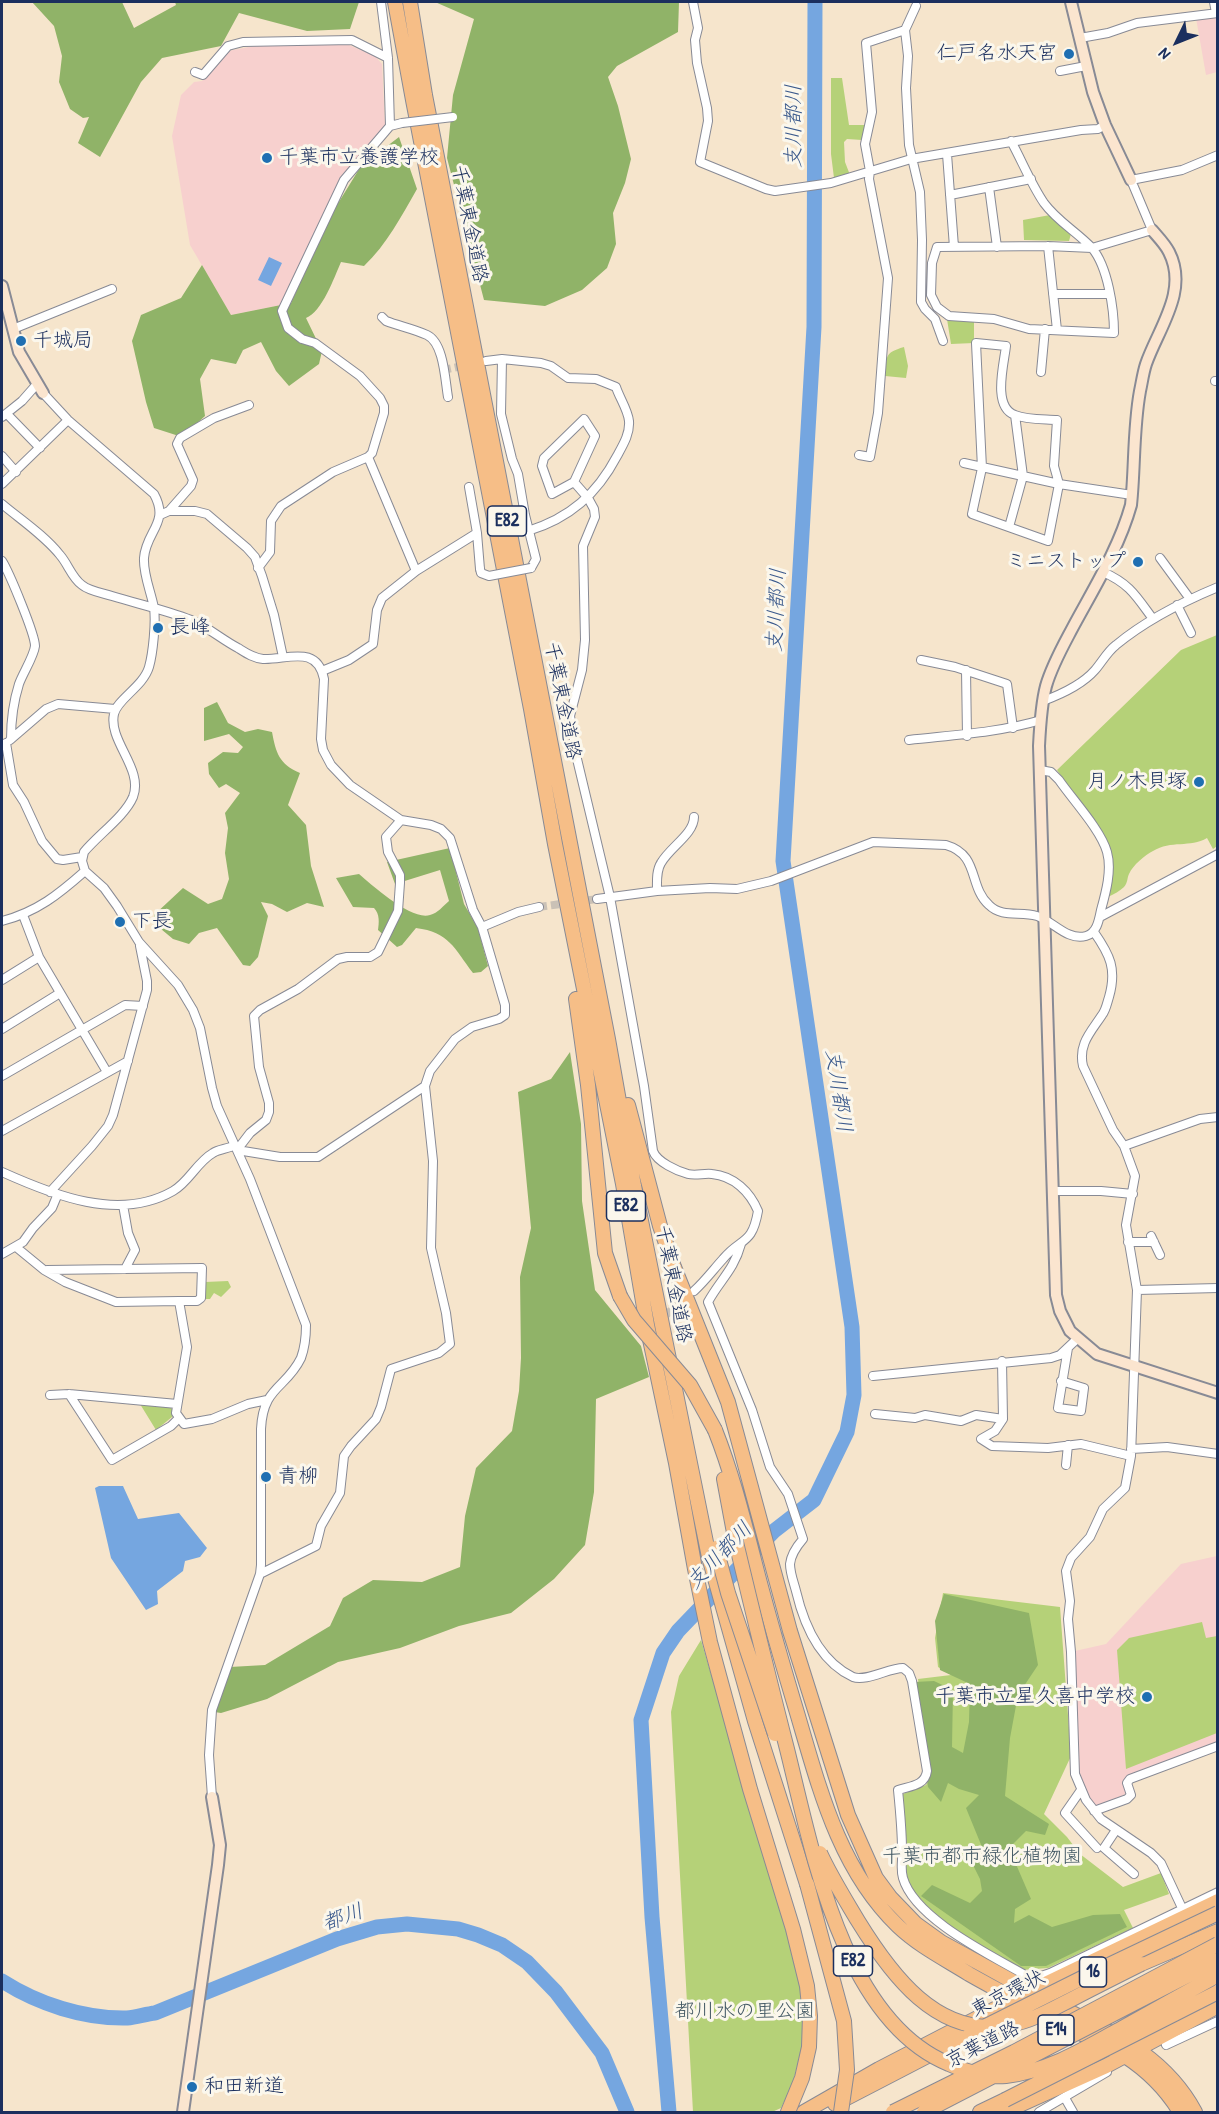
<!DOCTYPE html>
<meta charset="utf-8">
<style>
body{margin:0}
#map{position:relative;width:1219px;height:2114px;overflow:hidden;background:#f6e5cc;font-family:"Patrick Hand",sans-serif}
canvas{display:block}
.frame{position:absolute;inset:0;border:3px solid #1b2f5e;pointer-events:none}
.north{position:absolute;left:1147px;top:12px;width:60px;height:60px;-webkit-text-stroke:4px #fbf7ec;paint-order:stroke;rotate:227deg;font-size:16px;font-weight:700;line-height:24px;text-align:center;color:#1b2f5e}
.north::after{content:'';display:block;margin:auto;width:21px;height:27px;background:#1b2f5e;clip-path:polygon(50% 0,100% 100%,50% 72%,0 100%)}
</style>
<div id="map">
<canvas width="1219" height="2114"></canvas>
<div class="frame"></div>
<div class="north">N</div>
</div>
<script>
const ctx = document.querySelector('canvas').getContext('2d');
ctx.lineJoin = 'round';
function fill(path, color) {
  ctx.fillStyle = color;
  ctx.fill(path, 'evenodd');
}
function strokePath(path, color, width, dash) {
  ctx.strokeStyle = color;
  ctx.lineWidth = width;
  ctx.lineCap = dash ? 'butt' : 'round';
  ctx.setLineDash(dash || []);
  ctx.stroke(path);
}
function write(font, color, halo, rows, align = 'center') {
  ctx.font = font + ' "Patrick Hand","Klee One",sans-serif';
  ctx.lineWidth = 6;
  ctx.setLineDash([]);
  ctx.textBaseline = 'middle';
  ctx.strokeStyle = halo;
  ctx.fillStyle = color;
  for (const [text, x, y, turn = 0] of rows) {
    ctx.save();
    ctx.translate(x, y);
    ctx.rotate((+turn || 0) * Math.PI / 180);
    ctx.textAlign = isNaN(turn) ? turn : align;
    if (halo) ctx.strokeText(text, 0, 0);
    ctx.fillText(text, 0, 0);
    ctx.restore();
  }
}
fill(new Path2D(`
 M1217,14v58l-11,3 -10,-57z
 M265,44l84,1 26,11 7,8 3,61 -43,55 -60,125 -51,10 -41,-70 -18,-109 9,-41 13,-13 8,-1 26,-30z
 M1217,1556v186l-91,35 -2,4 3,10 -3,4 -27,11 -5,-3 -13,-27 -4,-125 31,-7 75,-80z`), '#f7d0ce');
fill(new Path2D(`
 M831,78h11l7,47h17l-4,15 -15,-1 -3,3 1,20 5,13 -16,3 -3,-24z
 M1050,215l21,19 -2,7 -45,-1 -1,-20z
 M947,319l27,2v22l-23,1z
 M904,347l4,19 -2,12 -21,-2c2,-20 -1,-23 19,-29z
 M1217,635v211l-4,3 -6,-11c-17,10 -36,2 -54,13 -8,4 -20,14 -24,23 -2,4 -1,8 -5,13 -4,4 -10,7 -16,10 2,-19 7,-34 0,-53l-51,-74 124,-120z
 M228,1281l3,6 -10,10 -7,-4 -4,6h-5v-17z
 M140,1404l30,2 4,6 -2,5 -16,13z
 M943,1593l117,14 11,149 -27,58 23,23 13,17 43,33 38,-14 8,21 -45,16 9,18 -85,40 -27,2 -66,-41 -34,-25 -13,-21 -2,-11 1,-23 -4,-55 23,-9 5,-8 -13,-98 33,-4 -13,-8 -3,-29z
 M1202,1622l4,16 11,-2v97l-91,36 -9,-119 12,-12z
 M701,1640l96,329 6,38 -1,38 -9,38 -12,25 -9,4h-79l-22,-400 8,-36z`), '#b5d178');
fill(new Path2D(`
 M32,2h90l12,26 42,-23 -1,-3h184l-9,27 -43,2 -68,-18 -18,33 -59,12 -21,24 -41,75 -22,-14 11,-26 -6,1 -13,-9 -11,-27 3,-26 -8,-30z
 M435,2h244l-1,30 -61,34 -9,11 10,29 13,53 -6,24 -12,30 3,31 -9,24 -25,22 -37,16 -61,-6 -37,-142 6,-63 21,-76z
 M399,137l18,52c-16,28 -30,55 -53,77l-23,-4c-7,16 -19,50 -35,56l16,33 -3,13 -30,22 -13,-15 -15,-29 -18,8 -7,14 -25,-5 -11,20 5,37 -23,21 -28,-9 -8,-26 -14,-61 9,-26 40,-17 21,-33 29,50 60,-12 38,-85 32,-52z
 M217,702l11,21 17,9 13,-3 14,3c4,21 7,32 28,41l-12,32 18,20 5,41 13,41 -17,-4 -20,9 -15,-8 -11,-2 7,14 -10,41 -8,9 -7,-1 -26,-37 -18,5 -10,11 -16,-5 -18,-15 -1,-9 29,-27 25,16 14,-5 7,-20 -4,-26 3,-25 -3,-15 15,-20 -14,-9 -7,4 -10,-14 -1,-11 15,-11 15,1 5,-6 -14,-13 -25,7v-33z
 M450,848l14,56 14,24 10,38 -7,6 -8,1c-19,-25 -24,-41 -57,-45l-14,17 -5,2 -19,-17c1,-7 2,-16 -4,-22l-21,-1 -17,-29 23,-4c14,12 53,47 71,41 8,-2 13,-9 19,-14l-9,-31 -45,14 -8,-22z
 M570,1052l11,72 1,77 13,89 46,56 8,31 -53,22 -2,93 -9,53 -31,34 -43,34 -52,13 -59,22 -62,14 -71,37 -46,14 -13,-2 22,-44 35,-2 65,-39 13,-28 30,-18 49,2 38,-15 5,-51 11,-48 36,-37 7,-40 2,-33 -1,-81 11,-49 -13,-136 33,-13z
 M944,1594l85,19 9,52 -20,30 -8,43 -5,58 44,28 -4,11 -19,-4 -17,17 22,51 -16,10 -1,14 15,-8 23,12 41,-12 27,-1 7,13 -81,39h-25l-100,-70 11,-11 38,18 12,-12 -2,-12 -7,-14 9,-18 -16,-39 13,-13 -20,-6 -11,-6 -7,19 -13,-15 -14,-105 20,-1 19,9 -1,57 11,6 6,-31 1,-38 -30,-14 -5,-49z`), '#90b368');
fill(new Path2D(`
 M269,257l13,6 -11,23 -13,-6z
 M99,1486h24l15,33 41,-6 28,35 -7,9 -15,4 -2,10 -26,20 1,13 -12,6 -35,-52 -16,-70z`), '#75a6e0');
strokePath(new Path2D(`
 M2,1981c36,23 82,38 125,37 10,-1 19,-4 28,-5l182,-74 40,-12 30,-3 51,5 20,6 24,10 25,17 29,30 46,61 25,59
 M669,2112l-17,-195 -11,-197 22,-67 15,-22 96,-100 40,-31 33,-68 7,-37 -2,-68 -69,-466 31,-534 1,-325`), '#75a6e0', 15);
strokePath(new Path2D(`
 M443,370l24,-5
 M539,907l58,-8
 M647,1331l41,-35`), '#cac1b6', 8, [8, 4]);
const street = new Path2D(`
 M381,2l7,56 2,68
 M693,2l5,26 -3,12 2,23 10,45 1,13 -8,41 66,27 9,2 56,-8 80,-24 170,-29 17,-1 7,-4
 M1214,2l2,11
 M916,6l-11,24 3,26 -2,32 3,57 11,47 2,48 -1,62 4,7 10,10 8,22
 M1080,38l28,-5 29,-10 81,-10
 M1060,71l26,-5
 M195,72l8,3 25,-29 15,-4 109,-2 36,18
 M1011,141c11,20 20,43 33,62 13,18 33,29 48,45 16,19 22,61 22,85l-85,-4 -35,-10 -45,-3 -12,-9 -6,-12 1,-32 5,-16 111,-1 44,2 60,-18 -21,-50 51,-10 36,-15
 M947,154l7,93
 M989,187l8,60
 M950,195l81,-16
 M1048,246l9,84
 M1053,294h57
 M382,317l4,4c13,5 28,8 41,14 17,8 18,45 21,62
 M13,329l99,-40
 M976,343l30,3c-2,18 -14,61 9,69 12,5 29,4 42,5l-3,46 5,18 -11,57 -76,-27 10,-46z
 M502,359l-1,55 11,45 6,15 7,41 11,44 -5,9
 M486,361l16,-2 39,4 10,3 17,12 28,1 20,8c3,10 12,23 13,34 1,13 -6,24 -12,35 -20,38 -47,62 -89,75
 M1041,372l4,-43
 M1215,381h3
 M43,393l25,27 86,74c16,29 -8,37 -10,64 -1,16 7,34 10,50 2,14 -1,45 -5,59 -6,20 -32,32 -35,47 -6,27 30,55 19,83 -8,19 -35,38 -49,55l-2,9 3,10 19,17 13,18 22,36 39,43 15,25 7,18 12,60 5,18 33,73 56,146c0,12 -1,22 -5,33 -15,31 -38,28 -40,71v136l-1,9 -48,136 -3,45 3,42
 M7,414l33,34
 M2,417l20,-16 15,-17
 M584,419l11,17 -21,46 -22,12 -10,-28 2,-8z
 M859,455l11,2 8,-44 10,-135 -19,-99 1,-8 -5,-27 7,-32 -6,-69 39,-13
 M2,456l14,16
 M368,457l48,114
 M964,463l95,21 73,11
 M574,482l14,16 6,11 1,8 -12,29 2,94 -3,30 -12,46 7,43 33,138 34,189 9,65c4,11 24,20 35,23 8,2 16,-1 24,0 22,2 38,18 46,37 -6,35 -17,26 -35,48 -10,11 -18,22 -29,32
 M2,484l66,-64
 M469,487l8,46
 M2,504c19,16 42,31 58,51 8,9 12,23 22,30 7,6 20,8 30,11 26,8 54,14 79,24 17,7 30,19 47,28 8,5 15,10 25,11 24,1 54,-15 61,20l-3,60 2,11 8,15 19,20 51,35 30,5 10,4 9,9 23,72 9,17 23,78v10l-6,4 -27,8 -17,12 -25,32 -5,15 8,75 -2,87 15,65 4,31 -11,9 -48,16 -10,38 -5,12 -25,27 -7,10 -4,37 -19,33 -5,20 -56,28
 M169,511l22,-25 2,-6 -16,-36 3,-6 34,-20 35,-13
 M160,515l9,-4h26l12,3 40,34 8,9 7,19 12,39 9,42
 M1009,527l14,-51 -8,-61
 M1160,558l30,41
 M2,561c7,11 33,73 33,85 -1,10 -12,27 -16,38 -5,16 -8,38 -8,55
 M258,568l12,-16 1,-31 10,-15 52,-34 35,-15 4,-4 12,-40v-7l-4,-8 -20,-22 -45,-33 -13,-4 -14,-11 -6,-17 62,-131 46,-54 12,-3
 M1103,572c27,12 33,24 50,47
 M1177,605l14,28
 M921,660l34,7 52,17 6,44
 M966,670l1,66
 M322,671l27,-11 24,-16 4,-34 5,-12 34,-27 61,-38 3,36
 M1043,701c19,-7 39,-16 52,-31 7,-8 12,-18 21,-25 30,-25 66,-43 102,-58
 M10,740l36,-31 12,-5 57,5
 M909,740c44,-5 88,-7 132,-20
 M6,743l7,42 11,17 18,39 15,18 6,1 19,-3
 M401,820l-15,17 2,15 12,23v8l-2,28 -20,41 -8,5h-23l-9,2 -40,30 -38,21 -6,6 5,51 10,36v9l-3,8 -16,13 -13,17 43,7h38l107,-71
 M657,891c0,-9 -1,-20 4,-28 9,-16 33,-29 33,-46
 M597,899l60,-8 53,-3 27,1 34,-8 102,-39 73,3c34,10 22,41 43,60 13,13 31,6 48,11 16,5 30,25 49,20 11,-3 13,-16 15,-26 5,-18 11,-40 6,-58 -6,-22 -35,-53 -48,-72l-8,-8 -11,-2
 M23,915l16,42 68,115
 M1100,917l118,-63
 M2,921c35,-9 57,-27 83,-50
 M482,927l36,-15 21,-5
 M1094,932c16,23 23,37 15,65 -2,6 -3,13 -7,18 -11,17 -24,29 -19,51l30,64 11,16 11,30 -9,49 11,65 -6,166 -6,32 -22,21 -13,28 -19,21 -5,13 4,30 -2,18 3,33 4,122 11,26 15,19 50,34 10,10 21,45
 M2,980l37,-23
 M2,1029l58,-36
 M2,1076l123,-71 18,1
 M2,1131l126,-70
 M1124,1146l76,-27 18,-2
 M2,1172c51,23 117,50 171,19 16,-9 24,-29 40,-38 6,-4 15,-4 22,-8
 M1053,1191h48l32,3
 M50,1192l42,-46 16,-20 5,-11 34,-125v-9l-7,-35
 M123,1205l5,28 7,17 -10,19
 M1151,1236l9,19
 M1128,1242h26
 M741,1244c-7,26 -21,36 -33,58l44,108 18,57 18,27 15,45c-6,7 -12,15 -13,25 0,9 4,19 6,27 8,34 23,70 57,86 13,5 36,-9 50,-9l6,5 3,8 15,90c-2,15 -17,15 -29,19 2,20 4,40 4,60 1,10 -2,18 1,28 12,42 92,79 129,101l18,-6 168,-81
 M16,1247l28,23 21,12 51,20 63,-1 8,46 -11,66 8,11 28,-5 36,-15 19,-4
 M2,1254l21,-12 10,-14 19,-20 5,-12
 M47,1270l155,-2 -1,30 -4,3h-18
 M1137,1290l81,-2
 M1002,1361l1,58 -8,12 -14,8 11,7 56,2 33,-4 50,12
 M873,1376l178,-18 9,-3 17,-16
 M1061,1381l23,7 -3,23 -23,-3 10,-60
 M69,1394l43,66 59,-34 8,-8
 M50,1395l19,-1 108,10
 M875,1414l40,4 10,-3 36,6 15,-6 27,4
 M1131,1449l36,-2 51,7
 M1066,1465l2,-20
 M1081,1790l-16,23 32,35
 M1094,1811l33,-12 4,-4 -4,-12 3,-4 88,-33
 M1116,1830l-12,18 30,26
 M1166,2045l52,-24
 M1065,2098l8,14
 M1039,2112l68,-40 -1,-6`);
const secondary = new Path2D(`
 M1071,2l22,90 12,33 26,55
 M1152,230c6,7 13,14 17,22 20,39 -11,77 -23,112 -3,9 -4,18 -6,27 -7,38 -5,77 -9,114 -12,43 -37,83 -58,122 -10,19 -21,38 -27,59 -5,19 -6,40 -7,60l17,549 4,16 10,20 27,23 121,39
 M2,286l17,66 24,41
 M183,2112l35,-247 2,-20 -8,-48`);
const highway = new Path2D(`
 M395,2l18,98 118,609 24,135 68,340 24,141 29,138 19,106 15,73 40,147 43,140 14,57 3,30 -1,31 -7,31 -14,34
 M410,2l15,93 183,944 26,147 75,371 46,164 52,163
 M576,999l12,86 17,168 15,43
 M628,1105l32,121 14,41 54,135 62,229 58,184 28,63 14,19 26,27 25,18c35,19 70,39 106,58 58,31 115,51 148,112
 M715,1430c21,53 33,109 48,164 11,41 23,82 35,122 22,75 42,154 100,210 21,20 47,33 71,48 51,29 104,55 156,82 23,15 41,33 55,56
 M724,1479l11,59
 M1141,1964l77,-33
 M835,2104l135,-70
 M804,2112l75,-43 135,-70 204,-98
 M980,2112l25,-12
 M1004,2112l102,-46 112,-60`);
strokePath(street, '#888a95', 10);
strokePath(secondary, '#888a95', 14);
strokePath(highway, '#888a95', 16);
strokePath(street, '#fff', 8);
strokePath(secondary, '#fbe5cf', 10);
strokePath(highway, '#f6be87', 14);
const streetBridge = new Path2D(`
 M402,123l51,-6
 M480,569l1,4 8,3 42,-8`);
const highwayBridge = new Path2D(`
 M620,1296l14,24 56,65 25,45
 M735,1538c17,71 34,141 52,211 25,100 55,271 162,315 18,8 37,14 57,12 43,-5 80,-28 116,-48 32,-18 64,-35 96,-53
 M716,1548l12,45 47,141
 M820,1853c11,24 25,46 38,68 32,52 79,118 151,104 24,-4 45,-17 67,-28 21,-11 43,-22 65,-33
 M807,1884l37,137 3,49 -6,42
 M970,2034l120,-60 128,-61
 M1005,2100l213,-108
 M893,2112l121,-60 204,-108
 M924,2112l294,-152`);
strokePath(streetBridge, '#888a95', 10, []);
strokePath(highwayBridge, '#888a95', 16, []);
strokePath(streetBridge, '#fff', 8);
strokePath(highwayBridge, '#f6be87', 14);
for (const [x, y, r, color] of [
 [1069,54,6,"#1f6fb2"],
 [267,158,6,"#1f6fb2"],
 [21,341,6,"#1f6fb2"],
 [1138,562,6,"#1f6fb2"],
 [158,628,6,"#1f6fb2"],
 [1199,782,6,"#1f6fb2"],
 [120,922,6,"#1f6fb2"],
 [266,1477,6,"#1f6fb2"],
 [1147,1697,6,"#1f6fb2"],
 [192,2087,6,"#1f6fb2"]
]) {
  const dot = new Path2D();
  dot.arc(x, y, r, 0, 2 * Math.PI);
  ctx.fillStyle = color;
  ctx.fill(dot);
  strokePath(dot, '#fbf7ec', 2);
}
for (const [x, y, w] of [
 [507,521,39],
 [626,1206,39],
 [853,1961,39],
 [1093,1972,27],
 [1056,2030,36]
]) {
  const box = new Path2D();
  box.roundRect(x - w / 2, y - 15, w, 30, 4.5);
  ctx.fillStyle = '#fbf7ec';
  ctx.fill(box);
  strokePath(box, '#1b2f5e', 1.5);
}
write('bold 18px', '#1b2f5e', null, [
 ["E82",507,521],
 ["E82",626,1206],
 ["E82",853,1961],
 ["16",1093,1972],
 ["E14",1056,2030]
]);
write('20px', '#1b2f5e', '#fbf7ec', [
 ["仁戸名水天宮",1057,54,"right"],
 ["千葉市立養護学校",279,158],
 ["千城局",33,341],
 ["ミニストップ",1126,562,"right"],
 ["長峰",170,628],
 ["月ノ木貝塚",1187,782,"right"],
 ["下長",132,922],
 ["青柳",278,1477],
 ["千葉市立星久喜中学校",1135,1697,"right"],
 ["和田新道",204,2087]
], 'left');
write('20px', '#1b2f5e', '#fbf7ec', [
 ["千葉東金道路",469,224,79],
 ["千葉東金道路",562,701,79],
 ["千葉東金道路",673,1284,79],
 ["東京環状",1008,1994,-27],
 ["京葉道路",983,2045,-27]
]);
write('20px', '#425864', '#fbf7ec', [
 ["千葉市都市緑化植物園",982,1857],
 ["都川水の里公園",745,2012]
]);
write('italic 21px', '#3a598c', '#fbf7ec', [
 ["支川都川",794,126,-90],
 ["支川都川",777,610,-87],
 ["支川都川",838,1091,82],
 ["支川都川",720,1556,-46],
 ["都川",343,1918,-20]
]);
</script>
